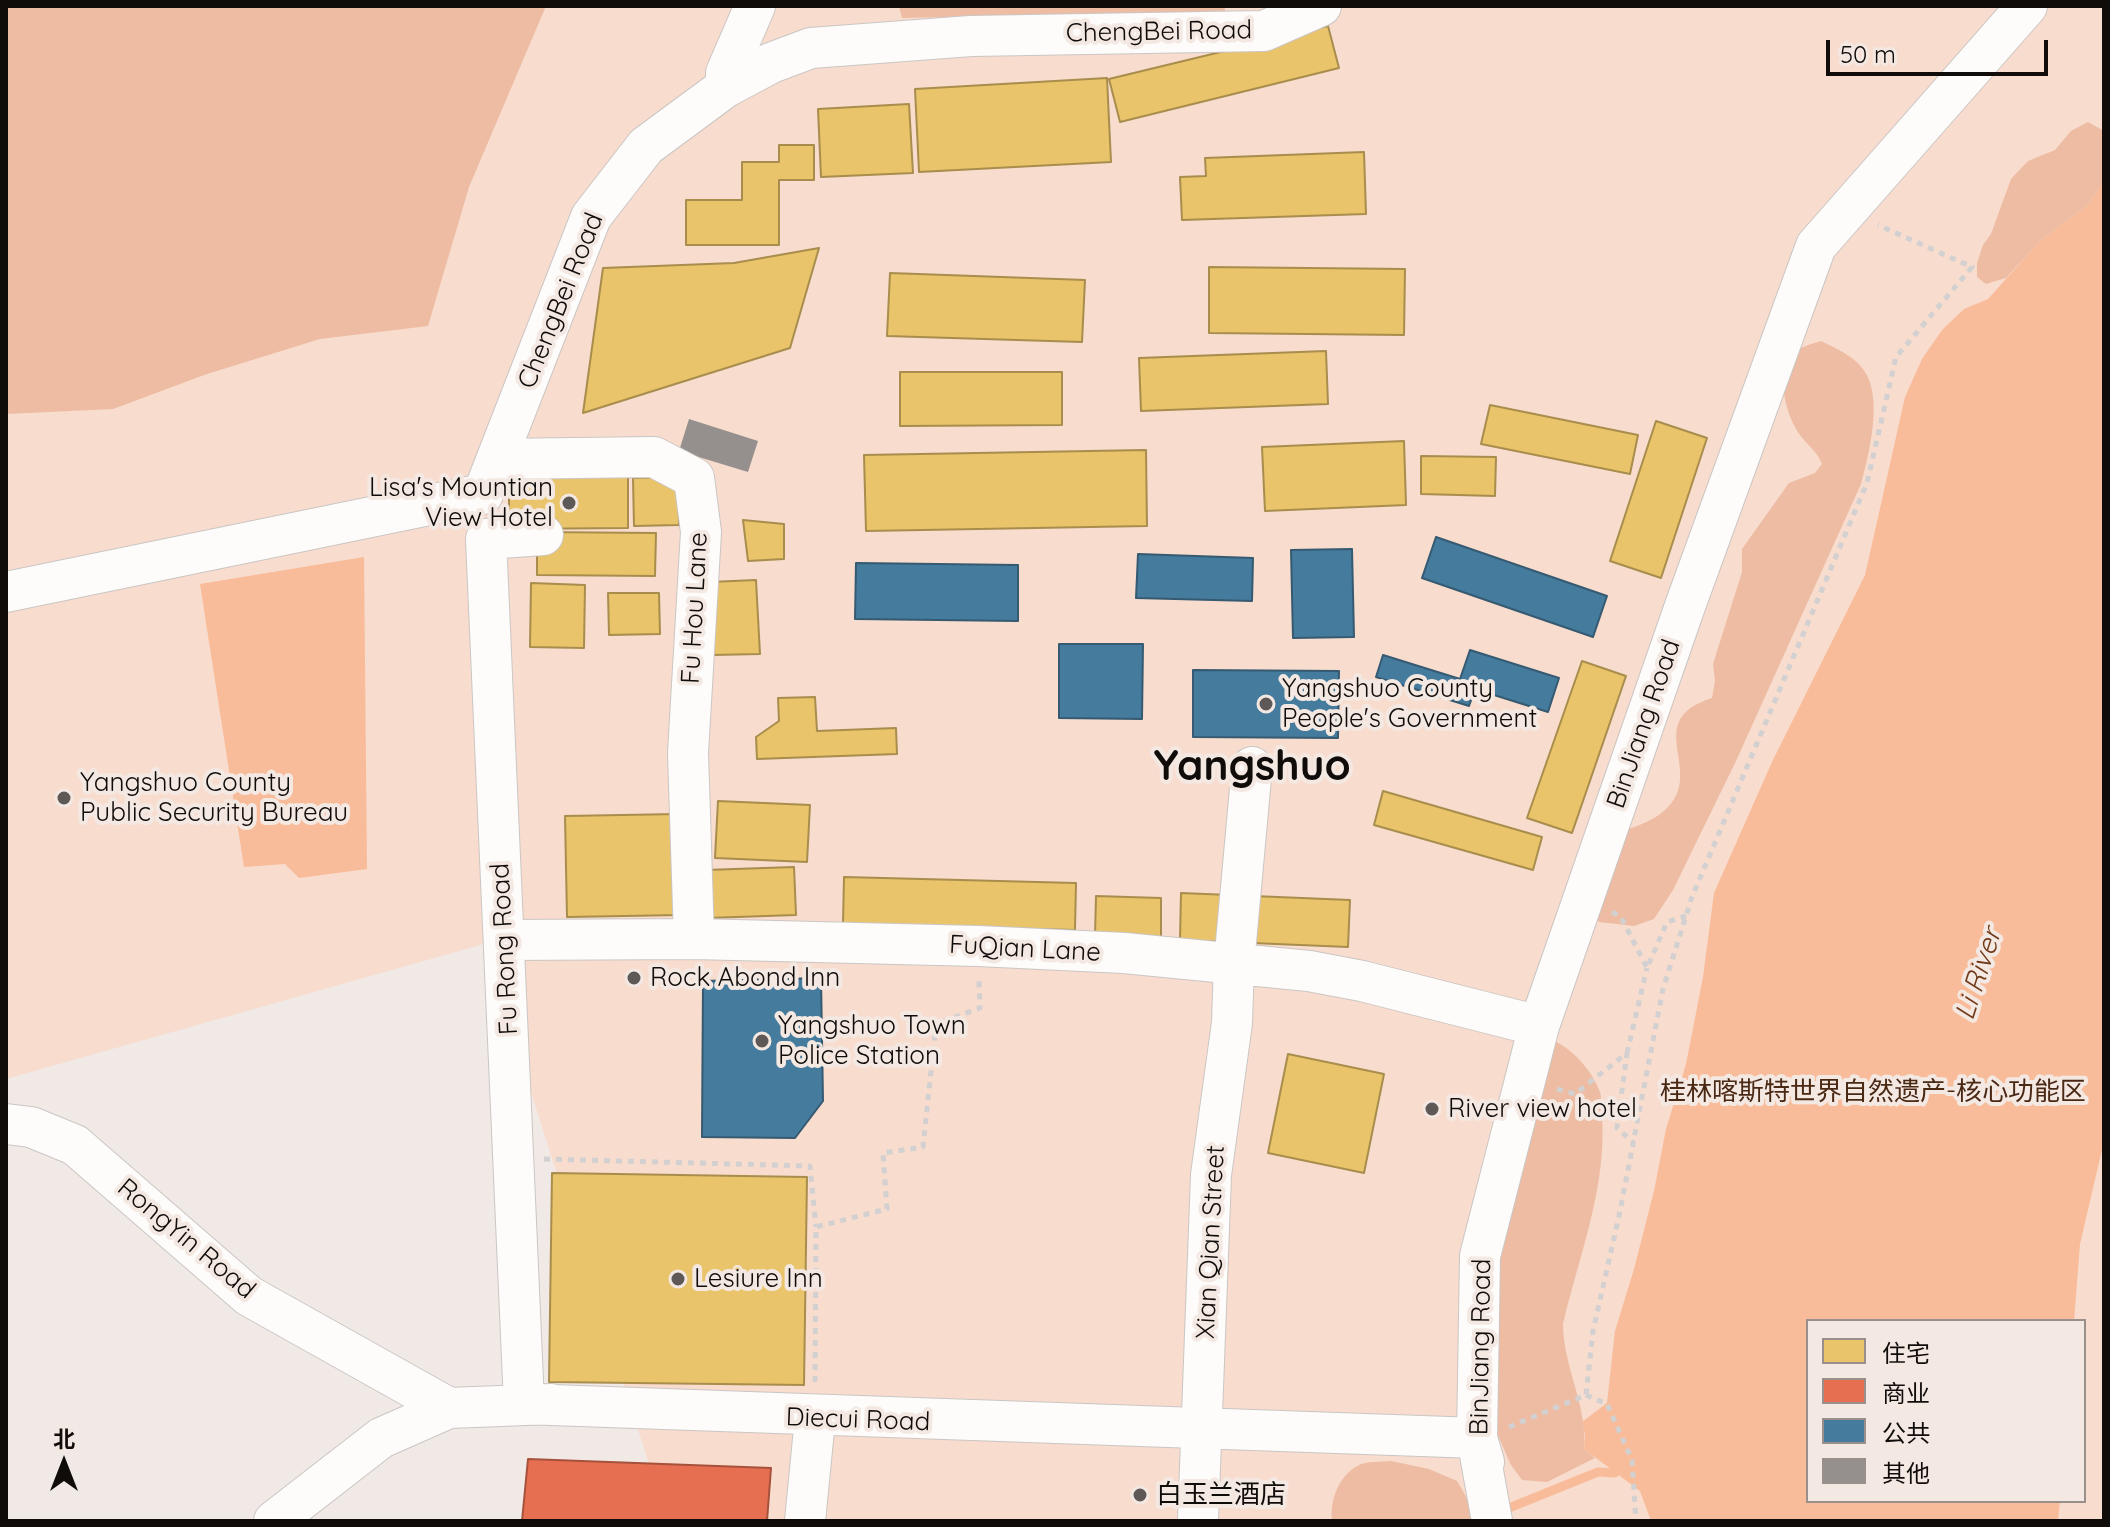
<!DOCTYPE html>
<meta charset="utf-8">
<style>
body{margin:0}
#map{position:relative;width:2110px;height:1527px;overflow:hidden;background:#f0e9e6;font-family:Quicksand,"Noto Sans SC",sans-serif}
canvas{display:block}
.frame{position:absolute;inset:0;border:8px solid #100c0a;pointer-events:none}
.legend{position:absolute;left:1806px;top:1319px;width:280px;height:184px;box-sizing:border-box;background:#f4e8e2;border:2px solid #99908c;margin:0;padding:10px 14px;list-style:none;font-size:24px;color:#100c0a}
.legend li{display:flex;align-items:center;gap:16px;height:40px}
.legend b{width:40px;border:2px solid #99908c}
.north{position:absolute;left:24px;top:1423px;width:80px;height:80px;-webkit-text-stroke:6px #f4e8e2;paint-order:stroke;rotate:0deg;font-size:22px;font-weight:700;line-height:32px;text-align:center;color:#100c0a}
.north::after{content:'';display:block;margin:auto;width:28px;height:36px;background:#100c0a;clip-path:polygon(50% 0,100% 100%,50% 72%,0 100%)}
.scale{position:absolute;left:1826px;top:40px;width:222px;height:36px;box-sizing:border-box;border:4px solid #100c0a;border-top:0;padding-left:10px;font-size:24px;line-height:28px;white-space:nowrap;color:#100c0a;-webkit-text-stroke:6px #f4e8e2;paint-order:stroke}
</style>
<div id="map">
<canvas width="2110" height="1527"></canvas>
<div class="frame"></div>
<ul class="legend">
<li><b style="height:22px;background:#e9c46a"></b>住宅</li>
<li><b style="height:22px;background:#e76f51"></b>商业</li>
<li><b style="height:22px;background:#457b9d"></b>公共</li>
<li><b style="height:22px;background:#95908d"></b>其他</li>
</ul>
<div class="north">北</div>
<div class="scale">50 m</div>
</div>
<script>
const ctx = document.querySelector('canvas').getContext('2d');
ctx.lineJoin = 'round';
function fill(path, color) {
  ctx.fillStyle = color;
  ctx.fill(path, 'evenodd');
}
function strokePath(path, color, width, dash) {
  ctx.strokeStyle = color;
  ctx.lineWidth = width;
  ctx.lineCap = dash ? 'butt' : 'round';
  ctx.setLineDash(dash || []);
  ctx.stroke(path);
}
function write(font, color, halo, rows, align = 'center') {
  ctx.font = font + ' Quicksand,"Noto Sans SC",sans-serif';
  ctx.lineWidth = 8;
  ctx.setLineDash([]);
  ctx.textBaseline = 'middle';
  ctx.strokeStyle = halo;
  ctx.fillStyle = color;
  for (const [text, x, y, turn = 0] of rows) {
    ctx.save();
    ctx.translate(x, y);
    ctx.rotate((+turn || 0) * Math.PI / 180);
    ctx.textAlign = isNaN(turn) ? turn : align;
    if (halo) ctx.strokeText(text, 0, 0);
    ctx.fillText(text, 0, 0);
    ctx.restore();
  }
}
fill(new Path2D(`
 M6,6h2098v1515h-1437l-183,-577 -478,135zM1808,1321h276v180h-276z`), '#f8dcce');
fill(new Path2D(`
 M6,6h540l-77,181 -41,139 -108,13 -113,35 -94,35 -107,5z
 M899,6h325l2,8 -42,5 -108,-5 -174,4z
 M2088,122l16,9v50l-16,24 -48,36 -34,37 -20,6 -9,-7v-14l6,-18 8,-11 20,-55 17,-18 27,-11 16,-19z
 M1821,341c16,8 31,14 42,28 21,27 6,85 -2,115l-125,277 -63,129 -19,29 -20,7 -35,-4 -7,-10 28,-80c15,-5 33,-11 45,-22 43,-38 -26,-89 47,-112l3,-17 -2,-17 29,-92v-23l47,-66 26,-10 7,-9c-5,-13 -14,-18 -22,-29 -13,-17 -24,-58 -11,-77 8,-11 20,-13 32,-17z
 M1550,1039c21,8 42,31 50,53 2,7 1,17 2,25 5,70 -23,139 -39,207 0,42 25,83 21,125l11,9 -48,24 -25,-2 -11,-15 -21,-48 2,-161z
 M1391,1461l38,8 28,12 23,40h-148c-2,-21 6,-45 27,-56 8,-4 22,-3 32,-4z`), '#edbca2');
fill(new Path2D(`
 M2104,181v960l-24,103 -6,77h-266v180h252l-2,20h-407l-11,-30 -56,-42 1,-15 -3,-12 25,-19 8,-72 19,-62 20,-78 12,-62 20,-65 17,-87 11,-84 58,-131 93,-187 40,-178 17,-38 20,-29 22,-21 24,-10 52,-58 48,-36z
 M364,557l3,312 -68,9 -14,-14 -41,3 -44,-283z`), '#f9bc9a');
const homes = new Path2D(`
 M1328,26l11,42 -219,54 -11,-43z
 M1107,78l4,84 -192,10 -4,-83z
 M909,104l4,69 -92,4 -3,-68z
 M779,145h35v35h-35v65h-93v-45h56v-38h37z
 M1364,152l2,62 -184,6 -2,-43 26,-1 -1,-18z
 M819,248l-29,100 -207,65 20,-145 131,-5z
 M1209,267l196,2 -1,66 -195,-2z
 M890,273l195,7 -3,62 -195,-6z
 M1326,351l2,53 -187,7 -2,-53z
 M900,372h162v53l-162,1z
 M1490,405l148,30 -8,39 -149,-30z
 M1656,421l51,17 -46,140 -51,-17z
 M1404,441l2,64 -141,6 -3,-64z
 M1146,450l1,76 -281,5 -2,-76z
 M1421,456l75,1 -1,39 -74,-2z
 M509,477h119v51l-119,1z
 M678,477l1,48 -45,1 -1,-48z
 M743,520l41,4v35l-36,2z
 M537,532l119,1 -1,43 -118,-1z
 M756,580l4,74 -48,1 -2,-73z
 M531,583l54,2 -1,63 -54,-1z
 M608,593h51l1,41 -51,1z
 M1582,661l44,15 -54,157 -45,-15z
 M815,697l2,34 79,-3 1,26 -140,5 -1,-22 23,-16 -1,-23z
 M1383,791l159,46 -9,33 -159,-45z
 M718,801l92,4 -3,57 -92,-4z
 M679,814l2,101 -114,2 -2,-101z
 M794,867l2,48 -89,3 -2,-48z
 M844,877l232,6 -1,47 -232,-6z
 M1181,893l169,7 -2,47 -168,-7z
 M1096,896l65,2v39l-66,-1z
 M1288,1054l96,20 -20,99 -96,-20z
 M552,1173l255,4 -3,208 -255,-3z`);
fill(homes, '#e9c46a');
strokePath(homes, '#a88d4d', 2);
const shops = new Path2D(`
 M528,1459l243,9 -4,53h-245z`);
fill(shops, '#e76f51');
strokePath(shops, '#a6513c', 2);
const public = new Path2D(`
 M1436,537l171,59 -14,41 -171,-59z
 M1352,549l2,88 -61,1 -2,-88z
 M1138,554l115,4 -1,43 -116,-3z
 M856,563l162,2v56l-163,-2z
 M1059,644h84l-1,75 -83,-1z
 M1470,650l89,28 -11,34 -73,-23 -6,17 -93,-29 7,-22 77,24z
 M1193,670l146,1 -1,67 -145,-1z
 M821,978l2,123 -28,37 -93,-1 1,-156z`);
fill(public, '#457b9d');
strokePath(public, '#355a71', 2);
strokePath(new Path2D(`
 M1499,1512l99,-40 17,1`), '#f9bc9a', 9);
fill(new Path2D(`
 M689,419l69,22 -10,31 -69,-21z`), '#95908d');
const minor = new Path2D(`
 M726,87v-14l29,-67
 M498,459l156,-2 40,21 7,54 -13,221 6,186
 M543,535l-57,4 38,865 953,34 15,83
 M6,592l477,-98 108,-277 55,-71 80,-59 45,-24 40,-15 160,-12 293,-5 57,-25
 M505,940l189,-1 284,7 146,7 185,18 53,10 177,45
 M6,1124l25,3 44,18 174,151 200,112
 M1484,1462l-7,-24 3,-182 59,-230 146,-420 131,-360 211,-240
 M274,1521l107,-83 68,-30 102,-4
 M805,1521l10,-102
 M1198,1521l13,-346 21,-152 2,-59 18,-197`);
strokePath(minor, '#cbc6c4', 42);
strokePath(new Path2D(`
 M1612,912l9,5 26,51 20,-46 19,-6
 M1627,1053l20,-85
 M1557,1089l18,5 52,-41 -10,75 16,14
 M544,1159l266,7 6,61
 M815,1382l1,-155 71,-18 -4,-56 40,-6 13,-123 44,-16 -1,-27
 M1586,1395l21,9 25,56 4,61
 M1509,1427l77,-32 7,-64 26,-115 44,-227 29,-92 175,-414 29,-126 76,-90 -94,-42`), '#d2d0d0', 5, [6, 6]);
strokePath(minor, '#fdfcfb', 40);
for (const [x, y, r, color] of [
 [569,503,8,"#5e5957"],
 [1266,704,8,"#5e5957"],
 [64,798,8,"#5e5957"],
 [634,978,8,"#5e5957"],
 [762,1041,8,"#5e5957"],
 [1432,1109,8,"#5e5957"],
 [678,1279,8,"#5e5957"],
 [1140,1495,8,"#5e5957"]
]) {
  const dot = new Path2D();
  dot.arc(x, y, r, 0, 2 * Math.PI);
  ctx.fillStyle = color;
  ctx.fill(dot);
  strokePath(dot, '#f4e8e2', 3);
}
write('26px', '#100c0a', '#f4e8e2', [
 ["ChengBei Road",1159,32,-1],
 ["ChengBei Road",561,301,-68],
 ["Fu Hou Lane",695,608,-87],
 ["BinJiang Road",1644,724,-71],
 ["Fu Rong Road",505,949,-93],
 ["FuQian Lane",1025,949,3],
 ["RongYin Road",186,1239,40],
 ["Xian Qian Street",1211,1242,-87],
 ["BinJiang Road",1481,1347,-89],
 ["Diecui Road",858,1420,2]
]);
write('26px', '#100c0a', '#f4e8e2', [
 ["Lisa's Mountian",553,488,"right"],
 ["View Hotel",553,518,"right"],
 ["Yangshuo County",1282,689],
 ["People's Government",1282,719],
 ["Yangshuo County",80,783],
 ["Public Security Bureau",80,813],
 ["Rock Abond Inn",650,978],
 ["Yangshuo Town",778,1026],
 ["Police Station",778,1056],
 ["River view hotel",1448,1109],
 ["Lesiure Inn",694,1279],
 ["白玉兰酒店",1156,1495]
], 'left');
write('26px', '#492814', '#f4e8e2', [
 ["桂林喀斯特世界自然遗产-核心功能区",1873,1092]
]);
write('italic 28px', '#703a19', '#f4e8e2', [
 ["Li River",1979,974,-72]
]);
write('bold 42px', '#100c0a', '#f4e8e2', [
 ["Yangshuo",1252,767]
]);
</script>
